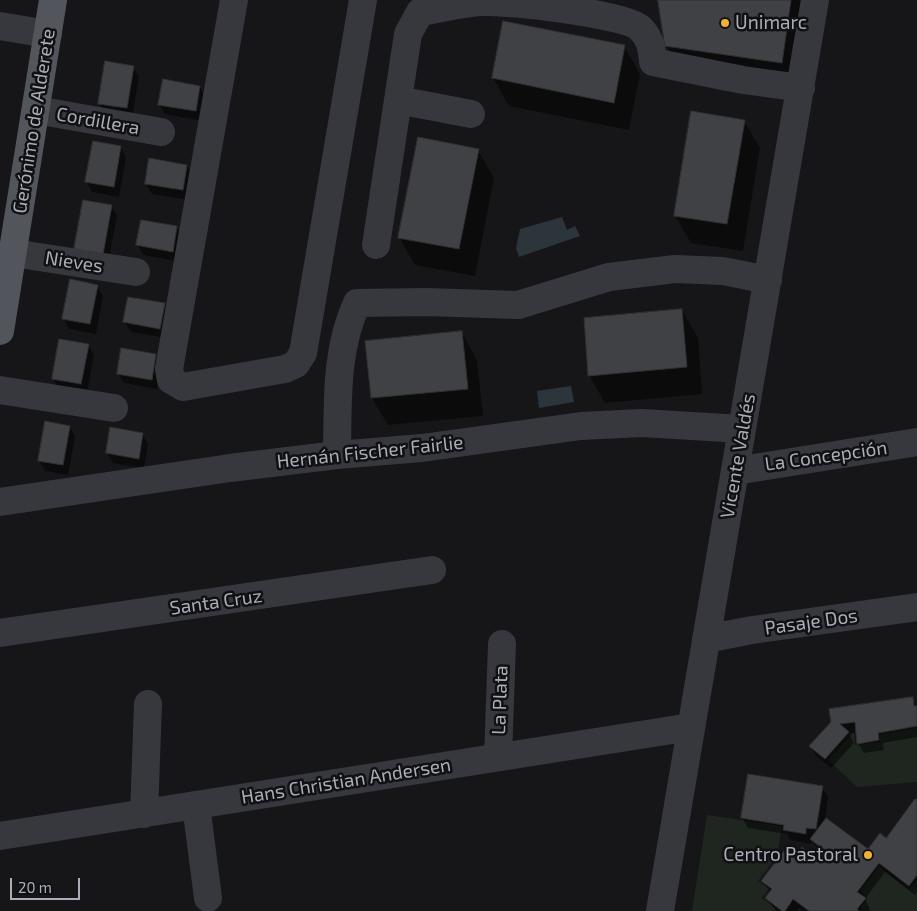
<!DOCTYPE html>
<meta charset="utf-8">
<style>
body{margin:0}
#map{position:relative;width:917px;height:911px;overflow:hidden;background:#161618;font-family:"Exo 2",sans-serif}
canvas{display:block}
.scale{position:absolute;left:10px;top:878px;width:70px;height:22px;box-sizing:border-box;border:2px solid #a8adb8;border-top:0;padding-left:6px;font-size:15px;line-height:18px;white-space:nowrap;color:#a8adb8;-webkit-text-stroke:4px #111113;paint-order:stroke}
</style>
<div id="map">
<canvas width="917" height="911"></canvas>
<div class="scale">20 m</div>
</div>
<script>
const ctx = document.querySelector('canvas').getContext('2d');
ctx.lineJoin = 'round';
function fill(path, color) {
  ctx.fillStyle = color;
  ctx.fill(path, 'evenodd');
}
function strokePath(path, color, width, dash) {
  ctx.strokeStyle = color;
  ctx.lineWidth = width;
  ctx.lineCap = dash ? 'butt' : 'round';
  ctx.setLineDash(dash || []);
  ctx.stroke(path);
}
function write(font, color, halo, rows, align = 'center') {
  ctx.font = font + ' "Exo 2",sans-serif';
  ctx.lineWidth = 5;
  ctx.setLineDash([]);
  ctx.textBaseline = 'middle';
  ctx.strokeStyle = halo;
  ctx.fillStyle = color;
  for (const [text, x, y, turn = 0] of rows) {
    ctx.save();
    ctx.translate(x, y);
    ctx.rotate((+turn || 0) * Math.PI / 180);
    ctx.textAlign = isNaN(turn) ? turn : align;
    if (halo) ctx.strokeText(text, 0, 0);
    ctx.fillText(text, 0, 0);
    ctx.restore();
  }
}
fill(new Path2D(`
 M917,728v54l-60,5 -29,-27 26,-28 1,13 25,-3v-8z
 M707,815l75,11 -5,30 -19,25 11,8 -7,9 17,13h-87z
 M879,866l30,24 8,-10v31h-53l-4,-3 8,-10 -8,-7z`), '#1e261f');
fill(new Path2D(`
 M562,217l5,13 8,-4 5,10 -61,21 -3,-9 4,-19z
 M571,386l3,16 -35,6 -2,-17z`), '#2c353c');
fill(new Path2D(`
 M659,0h146l-12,82 -116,-17 -11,-20z
 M504,23l120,23 16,28 -11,56 -120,-24 -16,-28z
 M133,67l6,10 -7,41 -27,-5 -6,-10z
 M200,87l5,10 -3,24 -37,-7 -6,-10z
 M744,121l16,27 -17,103 -52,-8 -16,-27z
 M120,147l6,10 -7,40 -27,-5 -5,-10z
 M478,150l16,28 -19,98 -60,-11 -16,-28z
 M187,166l5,10 -3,24 -37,-6 -6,-10z
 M111,206l6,10 -9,47 -26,-5z
 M176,227l6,10 -4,24 -35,-6 -5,-10z
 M97,286l6,10 -7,38 -27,-5 -5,-10z
 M164,304l6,10 -4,24 -35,-6 -6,-10z
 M682,310l16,28 4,56 -97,9 -16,-28z
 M462,333l15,27 6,56 -95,9 -16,-27 -5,-56z
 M88,345l6,10 -7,39 -28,-5 -6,-10z
 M155,355l6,10 -4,24 -33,-6 -6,-10z
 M70,427l5,10 -7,38 -23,-4 -6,-10z
 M142,434l6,10 -4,24 -31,-5 -6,-10z
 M912,699l5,8v30l-34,6 1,7 -20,3 -6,-10 -1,-11 -8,2 5,9 -23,25 -15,-12 -5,-10 21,-24z
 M749,775l73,12 6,10 -3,22 43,32 18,-12 31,-39v92l-2,3 -30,-23 -20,27 5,10 -1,2h-66l-4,-3 -2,3h-21l-9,-13 4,-5 -8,-12 31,-21h22l5,-7 -10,-13v4l-21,-4 -3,-6 -39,-6 -6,-10z`), '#0007');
const building = new Path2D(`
 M658,0h133l-9,63 -117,-17z
 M503,21l122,24 -11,58 -122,-25z
 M105,61l29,5 -7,42 -29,-4z
 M163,79l37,7 -4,25 -38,-6z
 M691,111l54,9 -18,104 -53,-8z
 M418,137l61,12 -20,100 -61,-11z
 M93,141l28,5 -7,41 -29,-5z
 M149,158l38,7 -4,25 -38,-6z
 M83,200l29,5 -9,49 -29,-5z
 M141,220l36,6 -4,26 -37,-7z
 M70,279l28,6 -8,39 -28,-5z
 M128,297l37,6 -5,26 -37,-7z
 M682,309l5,58 -99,9 -4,-58z
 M462,331l6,58 -97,9 -6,-57z
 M59,339l30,5 -8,40 -29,-5z
 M121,348l35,6 -4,26 -35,-6z
 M45,421l25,5 -7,39 -25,-4z
 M110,427l33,6 -4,26 -33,-6z
 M913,697l1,9h3v20l-39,7 1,7 -22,4 -2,-22 -15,2 9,8 -24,27 -16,-13 22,-24 -2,-13z
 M748,774l75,12 -7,43 -10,-1v6l-23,-4 1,-5 -43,-7z
 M915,799h2v76l-8,11 -30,-23 -22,29 9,6 -9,11 2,2h-50l-16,-12 -8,12h-3l-17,-13 7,-9 -11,-8 23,-30 10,7 8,-11 14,11 7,-9 -13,-10 16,-21 42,31 12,-16 6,5z`);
fill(building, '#404145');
strokePath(building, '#303034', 1);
strokePath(new Path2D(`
 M234,0l-65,369 2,11 12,7 102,-18 11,-5 7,-11 60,-353
 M0,26l48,8
 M398,100l73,14
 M36,110l125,22
 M376,245l32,-211 12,-22c21,-3 44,-10 65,-10 23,-1 140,12 155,26 10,10 12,20 13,34l90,18 58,8
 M13,253l123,19
 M0,390l114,18
 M337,455c1,-51 -2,-105 20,-152l69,-1 92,3 91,-28 66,-8 48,2 45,9
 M735,471l182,-29
 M0,502l230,-34 107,-13 85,-7 159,-22 61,-3 100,6
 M0,633l432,-63
 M706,639l46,-9 165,-23
 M498,757l4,-113
 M196,805l12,93
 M144,814l4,-110
 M0,836l691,-109
 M660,911l155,-911`), '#37383d', 28);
strokePath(new Path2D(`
 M0,331l53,-331`), '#53555c', 28);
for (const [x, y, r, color] of [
 [725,23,5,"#f2b134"],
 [868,855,5,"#f2b134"]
]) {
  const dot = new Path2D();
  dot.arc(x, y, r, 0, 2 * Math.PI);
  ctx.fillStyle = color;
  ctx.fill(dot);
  strokePath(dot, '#111113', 2);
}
write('19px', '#a8adb8', '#111113', [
 ["Unimarc",735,23],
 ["Centro Pastoral",858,855,"right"]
], 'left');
write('19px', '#a8adb8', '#111113', [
 ["Gerónimo de Alderete",34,121,-81],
 ["Cordillera",98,121,10],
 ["Nieves",74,262,9],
 ["Hernán Fischer Fairlie",370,452,-6],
 ["Vicente Valdés",738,456,-80],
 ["La Concepción",826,456,-8],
 ["Santa Cruz",216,602,-8],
 ["Pasaje Dos",811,622,-8],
 ["La Plata",500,700,-88],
 ["Hans Christian Andersen",346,781,-9]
]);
</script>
